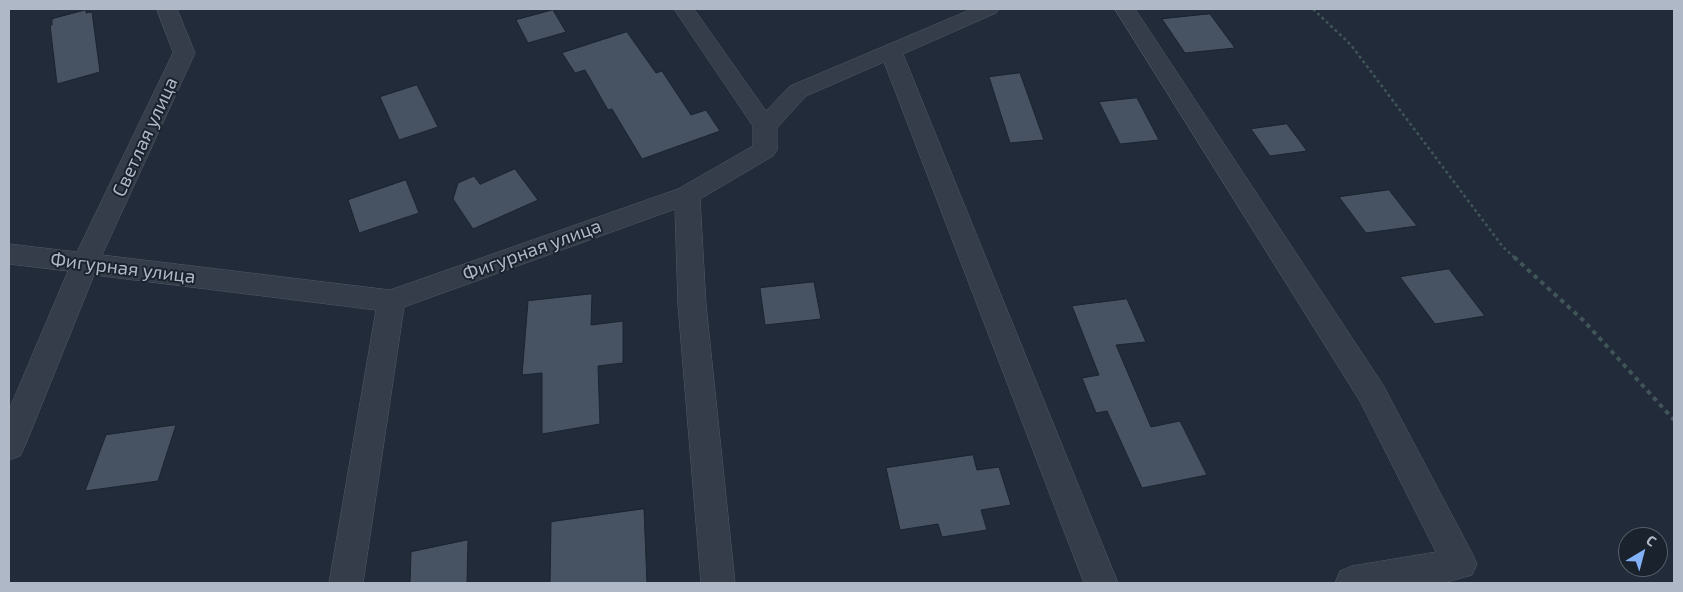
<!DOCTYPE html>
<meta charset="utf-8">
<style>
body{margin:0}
#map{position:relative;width:1683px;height:592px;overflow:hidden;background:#212b39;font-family:"Exo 2",sans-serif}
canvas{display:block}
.frame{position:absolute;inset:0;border:10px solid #afb8c6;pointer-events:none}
.north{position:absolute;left:1618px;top:527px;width:50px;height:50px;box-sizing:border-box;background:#1a222e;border:1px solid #565e6b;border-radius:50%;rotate:37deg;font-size:14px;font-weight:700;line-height:20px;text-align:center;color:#afb8c6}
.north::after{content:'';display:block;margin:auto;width:18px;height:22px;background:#82b1f8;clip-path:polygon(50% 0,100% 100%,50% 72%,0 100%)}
</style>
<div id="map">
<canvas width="1683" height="592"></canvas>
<div class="frame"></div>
<div class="north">С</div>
</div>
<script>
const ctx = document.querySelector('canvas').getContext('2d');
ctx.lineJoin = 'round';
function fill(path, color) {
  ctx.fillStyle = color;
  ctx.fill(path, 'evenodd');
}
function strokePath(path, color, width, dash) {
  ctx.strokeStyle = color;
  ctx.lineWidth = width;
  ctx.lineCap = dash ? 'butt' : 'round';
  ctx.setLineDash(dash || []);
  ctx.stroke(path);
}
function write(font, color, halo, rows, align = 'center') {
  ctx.font = font + ' "Exo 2",sans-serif';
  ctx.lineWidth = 4;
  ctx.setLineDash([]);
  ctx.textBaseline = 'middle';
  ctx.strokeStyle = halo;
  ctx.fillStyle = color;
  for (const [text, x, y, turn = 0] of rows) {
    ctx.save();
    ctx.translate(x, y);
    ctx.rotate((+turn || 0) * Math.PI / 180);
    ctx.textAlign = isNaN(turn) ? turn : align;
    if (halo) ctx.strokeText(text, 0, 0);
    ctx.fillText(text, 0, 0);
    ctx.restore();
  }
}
const building = new Path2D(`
 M86,10v3l6,-1 8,60 -43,12 -7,-59h2v-6z
 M553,10l13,22 -38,11 -12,-23z
 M1210,14l25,34 -50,5 -23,-34z
 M627,32l29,41 6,-2 29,44 15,-5 14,21 -78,28 -30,-50 -4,1 -23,-40 -10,3 -13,-20z
 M1020,73l24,67 -34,3 -21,-66z
 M417,85l21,42 -39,13 -19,-43z
 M1137,98l22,42 -39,4 -21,-42z
 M1287,124l20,27 -37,5 -19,-27z
 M515,169l23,31 -65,29 -20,-30 5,-16 16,-7 6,8z
 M406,180l13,33 -60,20 -11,-33z
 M1389,190l28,36 -51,7 -27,-36z
 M1449,269l36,47 -50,8 -35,-47z
 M814,282l7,37 -56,6 -5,-37z
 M592,294l-1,31 32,-4v42l-25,3 2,58 -58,10v-61l-20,2 6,-74z
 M1127,299l19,43 -30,3 35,82 29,-6 27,54 -65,13 -35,-77 -11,2 -14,-35 17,-3 -27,-69z
 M176,425l-18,56 -73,10 21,-56z
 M973,455l4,15 22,-3 12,38 -30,5 6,20 -45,7 -4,-13 -38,6 -14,-62z
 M644,509l3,74h-97l1,-61z
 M468,540l-1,43h-57l1,-31z`);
fill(building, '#475263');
strokePath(building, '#1c2430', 1);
const minor = new Path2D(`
 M157,9h20l18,44 -93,202 288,35 288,-101 75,-43v-20l-79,-117h20l72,102 24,-25 182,-77h27l-3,4 -93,41 215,529h-34l-200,-521 -78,34 -29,32v22l-4,6 -73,43 6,106 29,278h-34l-23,-278 -3,-96 -271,98 -41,276h-34l47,-273 -282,-35 -69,171 -5,10 -11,4v-50l59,-139 -59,-7v-20l68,8 96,-199z
 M1115,9h20l248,376 89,168 5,11 -5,11 -29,8h-108l5,-12 12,-5 84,-14 -75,-149z`);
strokePath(minor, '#525b67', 1);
strokePath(new Path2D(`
 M1313,9l38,36 152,202 12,11`), '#405557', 2.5, [3, 3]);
strokePath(new Path2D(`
 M1514,257l70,64 90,99`), '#405557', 4, [4.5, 4.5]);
fill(minor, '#343d49');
write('19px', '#afb8c6', '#1a222e', [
 ["Светлая улица",145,137,-65],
 ["Фигурная улица",532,250,-20],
 ["Фигурная улица",123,268,7]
]);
</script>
